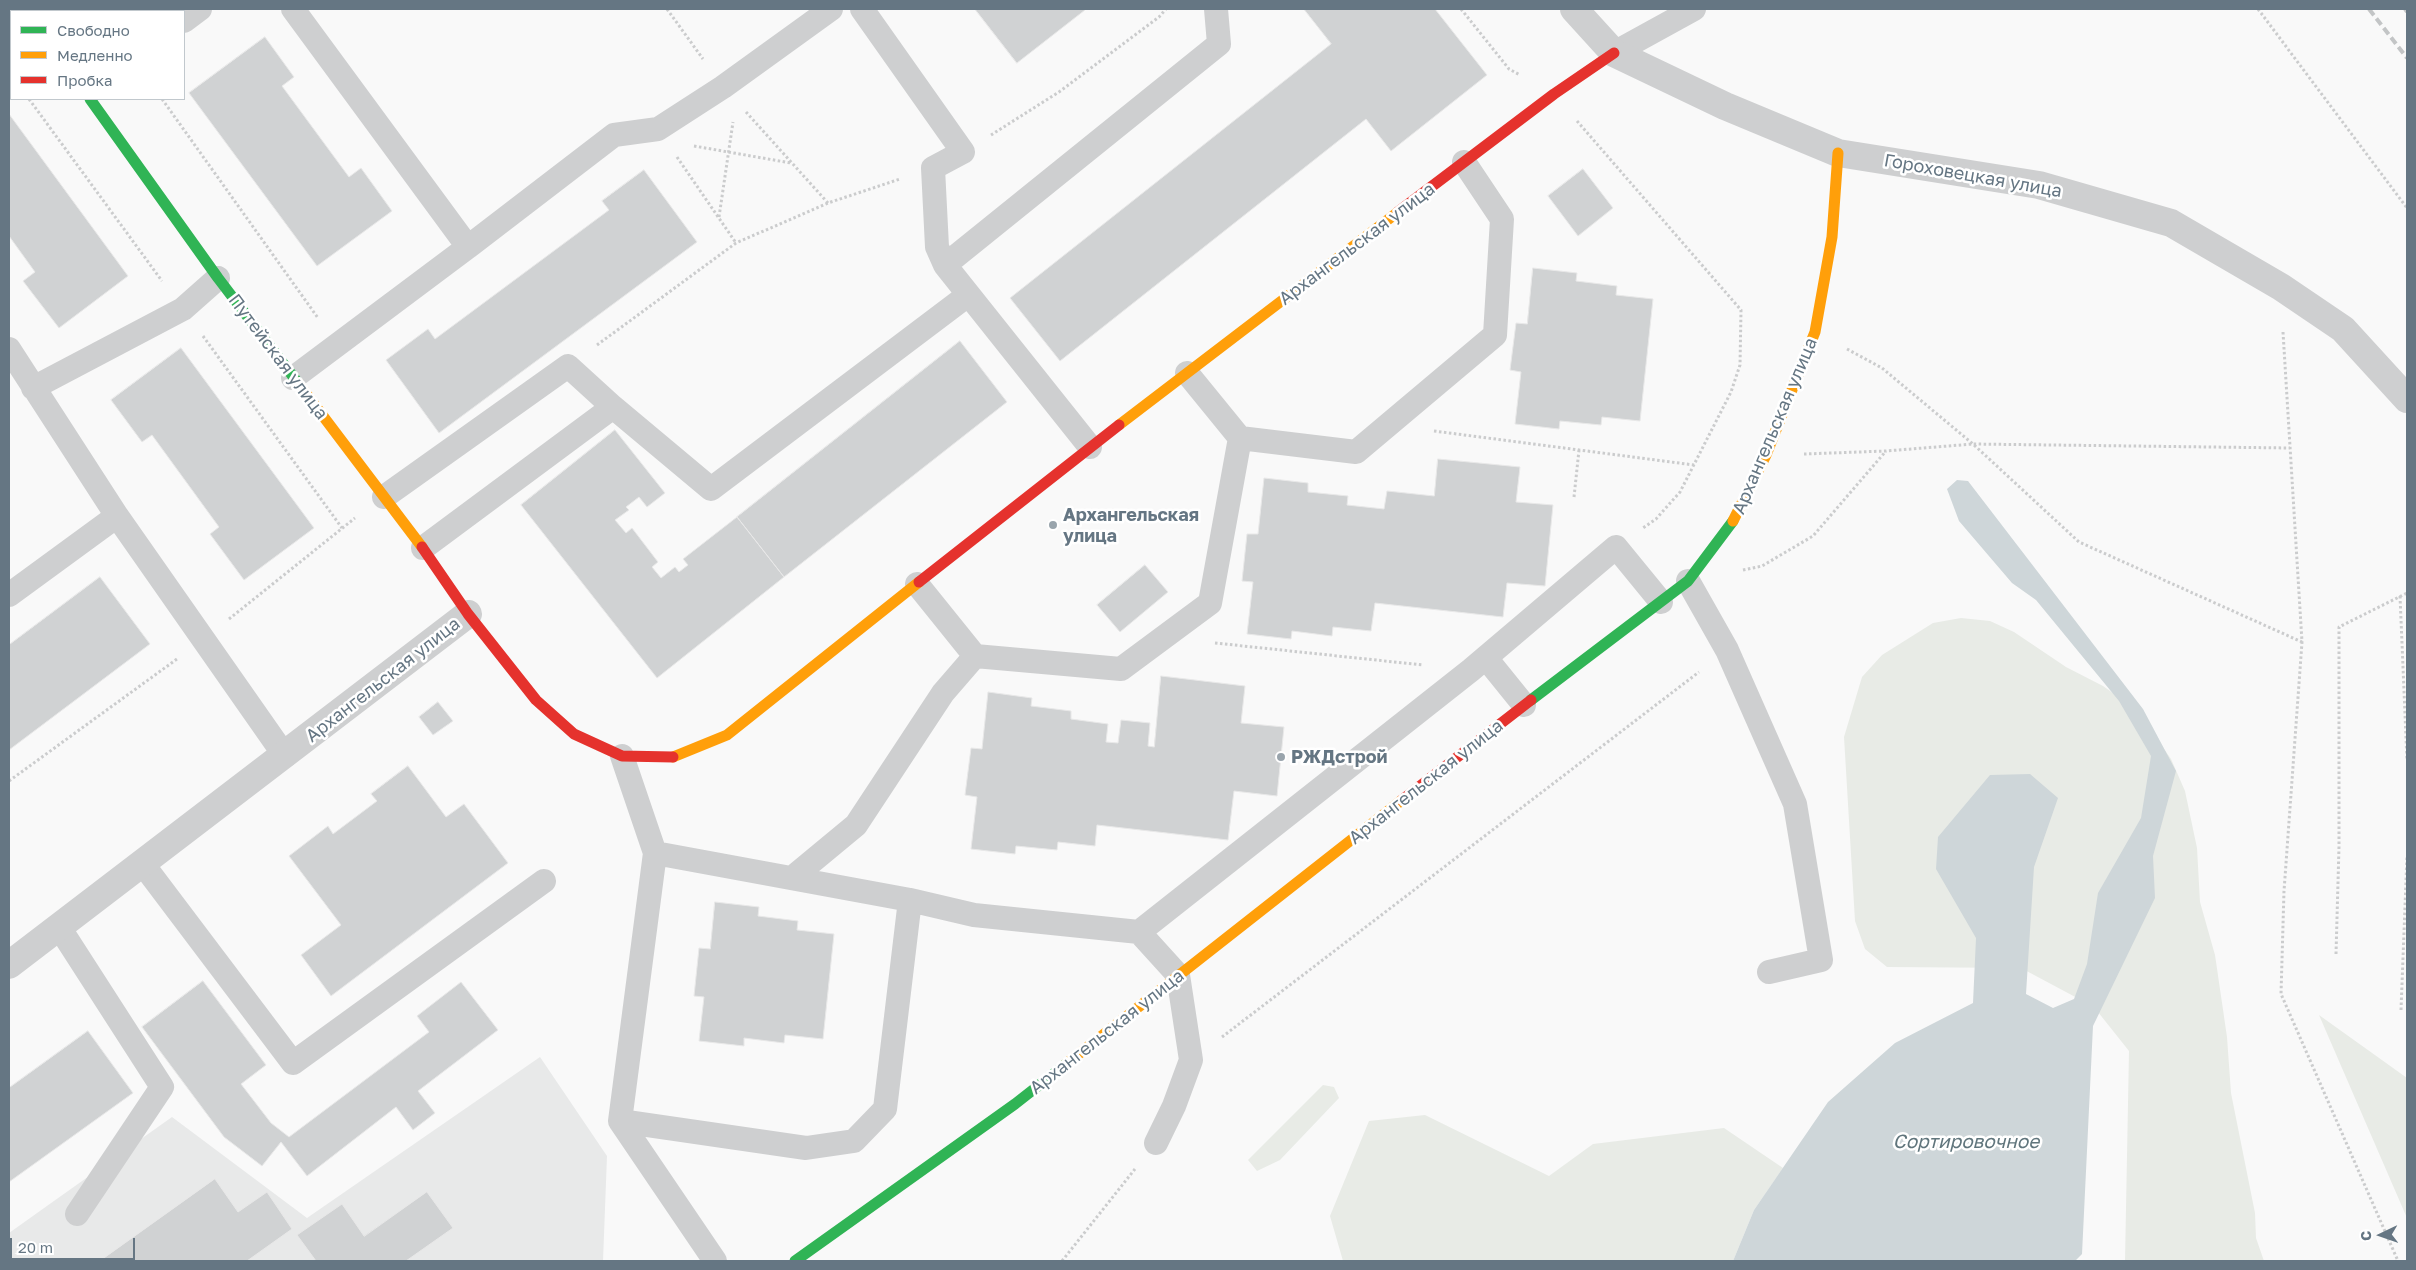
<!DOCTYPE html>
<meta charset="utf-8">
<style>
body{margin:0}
#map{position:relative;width:2416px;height:1270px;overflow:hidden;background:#f9f9f9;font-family:"Golos Text",sans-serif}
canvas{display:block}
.frame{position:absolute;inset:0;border:10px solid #657683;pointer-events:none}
.legend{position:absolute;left:10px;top:10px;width:175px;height:90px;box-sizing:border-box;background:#fff;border:1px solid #c1c8cd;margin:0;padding:6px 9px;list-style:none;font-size:15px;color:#657683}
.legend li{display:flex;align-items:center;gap:10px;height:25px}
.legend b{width:25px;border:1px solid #c1c8cd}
.north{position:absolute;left:2356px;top:1210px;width:50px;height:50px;-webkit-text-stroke:4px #fff;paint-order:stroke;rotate:267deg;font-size:14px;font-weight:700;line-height:20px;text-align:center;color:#657683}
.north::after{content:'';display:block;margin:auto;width:18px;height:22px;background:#657683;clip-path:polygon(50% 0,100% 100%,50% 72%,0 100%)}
.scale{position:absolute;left:10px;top:1238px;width:125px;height:22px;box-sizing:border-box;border:2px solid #657683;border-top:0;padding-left:6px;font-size:15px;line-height:18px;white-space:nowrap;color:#657683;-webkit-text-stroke:4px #fff;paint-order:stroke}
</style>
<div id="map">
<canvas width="2416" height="1270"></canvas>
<div class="frame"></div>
<ul class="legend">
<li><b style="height:6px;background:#30b455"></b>Свободно</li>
<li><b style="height:6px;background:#ff9f0a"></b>Медленно</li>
<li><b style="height:6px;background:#e5322d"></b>Пробка</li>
</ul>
<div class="north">С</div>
<div class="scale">20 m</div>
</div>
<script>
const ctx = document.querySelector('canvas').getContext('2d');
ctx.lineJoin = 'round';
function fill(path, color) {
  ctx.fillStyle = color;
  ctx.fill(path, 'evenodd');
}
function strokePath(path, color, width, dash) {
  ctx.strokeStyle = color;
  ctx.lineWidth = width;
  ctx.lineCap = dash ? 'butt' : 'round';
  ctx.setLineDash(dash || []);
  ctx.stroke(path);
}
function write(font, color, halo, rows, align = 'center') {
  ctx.font = font + ' "Golos Text",sans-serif';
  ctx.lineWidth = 5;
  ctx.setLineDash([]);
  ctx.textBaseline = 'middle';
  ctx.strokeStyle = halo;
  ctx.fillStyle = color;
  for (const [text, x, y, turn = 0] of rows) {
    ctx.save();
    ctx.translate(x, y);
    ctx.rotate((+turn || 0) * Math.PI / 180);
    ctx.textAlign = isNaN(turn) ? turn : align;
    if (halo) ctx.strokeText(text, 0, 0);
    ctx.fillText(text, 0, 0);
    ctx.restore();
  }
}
fill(new Path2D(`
 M540,1057l67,99 -4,105h-594v-28l163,-116 135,101z`), '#e8e9e9');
fill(new Path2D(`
 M1961,618l29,3 24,11 52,35 37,19 34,24 34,49 14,32 12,57 3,54 15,53 12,82 4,56 24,120 1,25 8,23h-139l4,-210 -35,-44 -73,-39 -134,-1 -22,-18 -10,-28 -11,-184 18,-60 20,-22 51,-32z
 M2319,1015l88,63v140z
 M1323,1085l11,2 5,11 -59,62 -23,11 -9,-11z
 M1425,1115l124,61 44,-32 131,-16 59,40 -29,42 -21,51h-390l-13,-45 39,-95z`), '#e8ebe6');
fill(new Path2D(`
 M1957,480l11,1 175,228 33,62 -23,85 2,42 -62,128 -11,228 -7,7h-342l21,-51 74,-108 67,-59 78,-40 3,-65 -40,-69 2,-32 52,-62 40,-1 28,24 -24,69 -8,127 27,14 21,-9 13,-35 11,-71 43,-75 10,-62 -32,-55 -83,-101 -24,-17 -53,-62 -12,-32z`), '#ced6d9');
const building = new Path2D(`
 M975,9h109l1,1 -68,53z
 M1304,9h131l52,66 -96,76 -25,-32 -306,242 -50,-63 321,-254z
 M265,37l29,40 -12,9 67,91 12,-9 31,43 -75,55 -128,-173z
 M9,114l119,162 -69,52 -36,-47 12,-9 -26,-36z
 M1583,169l30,39 -35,28 -30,-40z
 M644,170l53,72 -258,191 -53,-73 42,-31 7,10 174,-129 -7,-9z
 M1533,268l44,5 -1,8 41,5 -1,9 37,4 -13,122 -38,-4 -1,8 -41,-4 -1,8 -44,-5 6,-52 -11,-2 6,-47 11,1z
 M960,341l47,61 -223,175 -47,-60z
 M181,348l133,180 -70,52 -34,-46 9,-7 -67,-92 -10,7 -31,-42z
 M615,430l50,63 -18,14 -8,-10 -13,10 3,3 -14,10 11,13 6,-5 26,34 -6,5 9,11 14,-11 4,5 9,-7 -5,-6 54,-42 47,60 -127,101 -136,-173z
 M1438,459l82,8 -4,35 37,3 -8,81 -38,-3 -4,34 -128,-14 -4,28 -38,-4 -1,9 -40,-5 -1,8 -44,-5 6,-52 -11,-1 5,-47h11l6,-56 44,5v9l40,4 -1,9 37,4 3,-18 47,5z
 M1145,565l23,27 -48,40 -23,-27z
 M100,577l50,67 -141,106v-105z
 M1161,676l84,10 -4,37 43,4 -7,69 -43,-5 -6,49 -131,-15 -2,21 -37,-4 -1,8 -41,-4 -1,8 -44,-5 6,-52 -12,-2 6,-47 11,1 6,-57 44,6 -1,8 40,5v8l37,5 -2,18 12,1 3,-23 29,3 -2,23 6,1z
 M438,702l15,19 -20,14 -14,-18z
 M408,766l38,51 18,-13 44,59 -177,133 -30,-41 40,-30 -52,-69 39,-30 5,8 44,-33 -6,-7z
 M715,902l44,5 -1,9 40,5 -1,9 37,4 -11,105 -38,-4 -1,8 -40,-5v8l-45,-5 5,-44 -10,-1 5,-48 11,1z
 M203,981l63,84 -25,19 30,39 18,14 140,-105 -12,-16 44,-34 37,48 -80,61 17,22 -22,17 -17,-23 -89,69 -26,-34 -19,24 -38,-29 -82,-110z
 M88,1031l45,62 -124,89v-94z
 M215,1179l23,33 29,-20 25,37 -45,32h-147z
 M427,1192l26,36 -47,33h-90l-19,-26 45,-31 22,32z`);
fill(building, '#d0d2d3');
strokePath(building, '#e8e8e8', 1);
strokePath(new Path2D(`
 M97,9l2,2
 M667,9l36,50
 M1461,9l48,60 11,6
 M2258,9l149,199
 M9,71l2,4
 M29,99l133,182
 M162,99l156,219
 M746,112l82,91
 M1577,121l164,189 -1,55 -9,27 -51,100 -24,27 -13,9
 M991,135l68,-43 100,-75 7,-8
 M694,146l97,17
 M677,157l59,86
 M719,217l14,-95
 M2283,332l19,310 -18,249 -3,103 117,267
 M203,336l139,192
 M597,345l139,-102 92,-40 72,-24
 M1847,349l35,19 91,76 106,98 223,100
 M1434,431l260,34
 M1804,454l82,-3 87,-7 317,4
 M1574,497l5,-47
 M1743,570l19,-4 51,-30 73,-85
 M2400,596l7,165
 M229,619l126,-101
 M1215,643l208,22
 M9,781l168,-122
 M2336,954l3,-107v-220l68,-34
 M2401,1010l6,-155
 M1222,1037l477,-365
 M1062,1261l73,-92`), '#cbcccd', 3, [2.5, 2.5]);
strokePath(new Path2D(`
 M293,9l175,238 -175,131
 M862,9l101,143 -30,16 4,79 8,18 145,182
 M9,18l2,-1
 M184,21l16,-12
 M1614,53l80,-44
 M468,247l146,-112 44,-6 65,-42 108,-78
 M945,265l274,-221 -3,-35
 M9,349l108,167 168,240
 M1187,373l53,65
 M33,388l150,-79 35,-31
 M384,497l184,-131 45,41
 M423,548l190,-141 98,82 257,-194
 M1688,581l39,69 68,154 26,156 -52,12
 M917,584l58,72
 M9,595l108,-79
 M1486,658l38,47
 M622,756l33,97 255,47 64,15 165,17 39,43 13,85 -17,46 -18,37
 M655,853l-35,268 95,140
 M142,863l151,200 251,-182
 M792,878l64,-53 87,-132 32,-37 146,13 89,-66 30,-165 116,14 139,-117 7,-116 -38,-57
 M59,927l103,160 -85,127
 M1139,932l332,-262 145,-123 45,55
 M620,1121l186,27 48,-7 31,-32 25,-209`), '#cecfd0', 24);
strokePath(new Path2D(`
 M25,9l1,2
 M1574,9l40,44 111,53 113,47 201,32 132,38 110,64 62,42 64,70
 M9,965l459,-351`), '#cecfd0', 28);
strokePath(new Path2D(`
 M90,99l128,179 80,105
 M1531,700l157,-119 45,-60
 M795,1261l220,-157 51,-40`), '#30b455', 11);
strokePath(new Path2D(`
 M298,383l124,164
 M1119,425l279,-213
 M1733,521l33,-66 49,-123 17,-95 6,-84
 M673,757l54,-22 192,-153
 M1066,1064l336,-264`), '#ff9f0a', 11);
strokePath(new Path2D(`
 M1398,212l156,-118 60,-41
 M422,547l46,67 68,86 38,34 48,22 51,1
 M919,582l200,-157
 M1402,800l129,-100`), '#e5322d', 11);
strokePath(new Path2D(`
 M2369,9l38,49
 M2405,9l2,3`), '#c3c5c6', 4, [8, 4]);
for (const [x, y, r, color] of [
 [1053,525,5,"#99a4ac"],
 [1281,757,5,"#99a4ac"]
]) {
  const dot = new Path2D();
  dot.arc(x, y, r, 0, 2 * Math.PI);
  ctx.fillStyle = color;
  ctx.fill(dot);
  strokePath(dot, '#fff', 2);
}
write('18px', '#657683', '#fff', [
 ["Гороховецкая улица",1973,176,10],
 ["Архангельская улица",1357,244,-37],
 ["Путейская улица",278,357,53],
 ["Архангельская улица",1775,426,-67],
 ["Архангельская улица",383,680,-38],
 ["Архангельская улица",1426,782,-38],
 ["Архангельская улица",1107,1032,-38]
]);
write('bold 18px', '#657683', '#fff', [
 ["Архангельская",1063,515],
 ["улица",1063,536],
 ["РЖДстрой",1291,757]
], 'left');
write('italic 19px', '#60757c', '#fff', [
 ["Сортировочное",1966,1142]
]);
</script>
